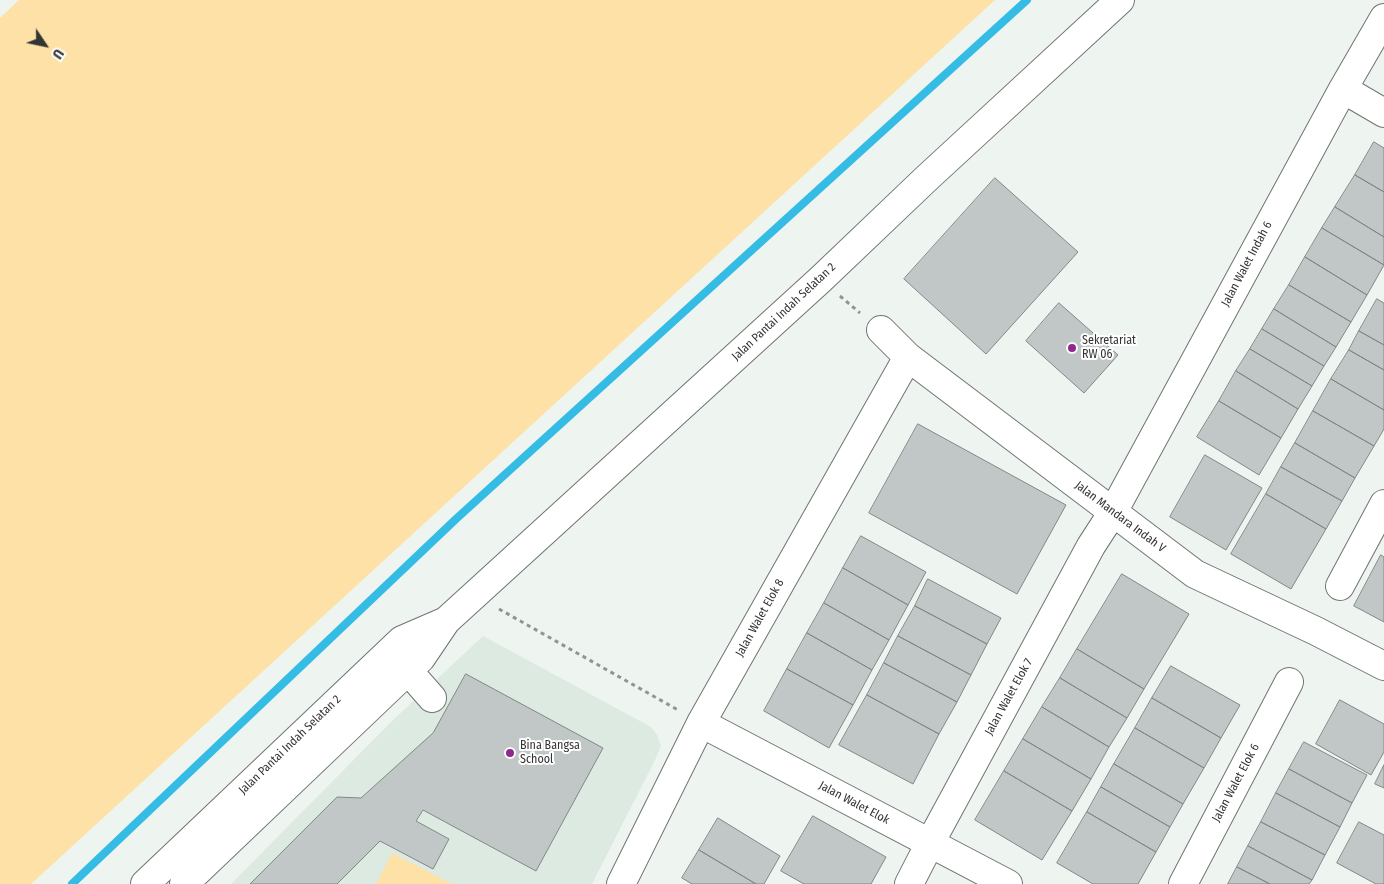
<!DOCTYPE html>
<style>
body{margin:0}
#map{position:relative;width:1384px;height:884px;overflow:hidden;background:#eef4f0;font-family:"Fira Sans Condensed",sans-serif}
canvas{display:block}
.north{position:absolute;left:20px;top:20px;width:50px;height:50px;-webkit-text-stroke:4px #fff;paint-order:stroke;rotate:124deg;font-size:14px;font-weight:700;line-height:20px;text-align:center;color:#333533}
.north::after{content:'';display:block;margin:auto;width:18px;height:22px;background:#333533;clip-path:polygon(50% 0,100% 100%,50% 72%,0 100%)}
</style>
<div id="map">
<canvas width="1384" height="884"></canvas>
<div class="north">U</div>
</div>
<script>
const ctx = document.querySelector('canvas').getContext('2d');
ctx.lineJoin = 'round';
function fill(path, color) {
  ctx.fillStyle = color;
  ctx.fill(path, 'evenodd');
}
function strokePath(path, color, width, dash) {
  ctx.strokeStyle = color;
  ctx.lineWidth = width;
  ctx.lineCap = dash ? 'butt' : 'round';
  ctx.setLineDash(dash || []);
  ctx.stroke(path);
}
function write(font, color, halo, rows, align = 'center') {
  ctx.font = font + ' "Fira Sans Condensed",sans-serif';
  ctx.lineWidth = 4;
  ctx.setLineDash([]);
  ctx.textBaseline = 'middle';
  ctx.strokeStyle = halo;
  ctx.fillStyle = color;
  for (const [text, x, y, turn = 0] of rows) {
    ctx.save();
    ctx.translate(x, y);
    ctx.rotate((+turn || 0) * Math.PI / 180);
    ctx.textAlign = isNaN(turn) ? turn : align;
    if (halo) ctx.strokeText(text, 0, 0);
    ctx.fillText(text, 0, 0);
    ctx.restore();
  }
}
fill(new Path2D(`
 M483,636l168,91 6,8 4,11 -6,14 -63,124h-361l160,-162z`), '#ddeae1');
fill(new Path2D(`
 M19,0h976l-964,884h-31v-866z
 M392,853l60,31h-76z`), '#fde1a7');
strokePath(new Path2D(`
 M72,884l384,-365 571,-519`), '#35bce5', 8);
const building = new Path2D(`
 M1374,142l10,6v44l-29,-17z
 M1355,175l29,17v45l-49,-30z
 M995,178l83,74 -92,102 -82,-75z
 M1335,207l49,30v28l-62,-37z
 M1322,228l62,37 -17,30 -62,-38z
 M1305,257l62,38 -16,27 -62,-37z
 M1289,285l62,37 -15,25 -62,-38z
 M1377,299l7,4v42l-25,-14z
 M1059,303l59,52 -34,38 -58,-52z
 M1274,309l62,38 -12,19 -62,-37z
 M1262,329l62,37 -12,20 -62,-37z
 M1359,331l25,14v25l-35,-20z
 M1250,349l62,37 -14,23 -62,-38z
 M1349,350l35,20v40l-53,-31z
 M1236,371l62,38 -17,29 -62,-37z
 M1331,379l53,31v19l-10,17 -61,-35z
 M1219,401l62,37 -22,37 -62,-38z
 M1313,411l61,35 -19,32 -60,-35z
 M918,424l148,81 -49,89 -148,-81z
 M1295,443l60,35 -13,23 -61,-34z
 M1205,455l57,33 -36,62 -56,-33z
 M1281,467l61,34 -16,28 -60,-35z
 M1266,494l60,35 -35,60 -60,-35z
 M861,536l65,36 -18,33 -65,-37z
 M1381,555l3,2v65l-30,-16z
 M843,568l65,37 -19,35 -65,-37z
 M1122,574l67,40 -45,75 -67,-40z
 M928,579l73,39 -14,26 -72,-38z
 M824,603l65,37 -17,30 -65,-37z
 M915,606l72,38 -16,31 -73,-39z
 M807,633l65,37 -19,35 -66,-36z
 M898,636l73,39 -14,27 -73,-39z
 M1077,649l67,40 -17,29 -67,-40z
 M884,663l73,39 -18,32 -72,-39z
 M1171,666l69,39 -19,33 -69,-40z
 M787,669l66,36 -24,43 -65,-37z
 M466,674l137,74 -67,123 -113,-61 -7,11 33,18 -16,30 -53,-28 -43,43h-87l87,-87 24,1 72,-65z
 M1060,678l67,40 -18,29 -67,-40z
 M867,695l72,39 -26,50 -74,-39z
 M1152,698l69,40 -17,30 -69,-40z
 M1340,700l44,24v28l-13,23 -55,-31z
 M1042,707l67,40 -18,32 -68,-40z
 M1135,728l69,40 -21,36 -69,-40z
 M1023,739l68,40 -19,32 -68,-40z
 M1304,742l63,33 -15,28 -63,-34z
 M1114,764l69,40 -13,23 -69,-40z
 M1384,765v23l-9,-4z
 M1289,769l63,34 -12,24 -64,-34z
 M1004,771l68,40 -30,49 -67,-40z
 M1101,787l69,40 -14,25 -69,-40z
 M1276,793l64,34 -15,28 -64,-33z
 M1087,812l69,40 -18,32h-45l-36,-21z
 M813,816l73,41 -15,27h-67l-23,-13z
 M718,818l62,38 -16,28h-8l-57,-34z
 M1261,822l64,33 -13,25 -64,-34z
 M1359,822l25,13v49h-8l-39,-21z
 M1248,846l64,34 -3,4h-39l-33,-17z
 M699,850l57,34h-64l-10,-6z
 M1237,867l33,17h-42z`);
fill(building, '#c0c7c6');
strokePath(building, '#818887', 1);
const minor = new Path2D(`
 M1343,89l41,24
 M881,330l27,27 287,217 121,57 68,35
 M1340,586l44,-82
 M396,657l36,41
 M701,723l307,161
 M145,884l257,-244 44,-19
 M184,884l237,-226 25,-37 375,-342 106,-101 193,-178
 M621,884l80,-161 207,-366
 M909,884l21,-41 161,-297 22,-34 230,-423 41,-71
 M1183,884l106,-202`);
strokePath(minor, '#707471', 30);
strokePath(new Path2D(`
 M840,296l20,17
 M499,609l179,101`), '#919592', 3, [4, 4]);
strokePath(minor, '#fff', 28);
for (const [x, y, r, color] of [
 [1072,348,5,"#8d288e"],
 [510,753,5,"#8d288e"]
]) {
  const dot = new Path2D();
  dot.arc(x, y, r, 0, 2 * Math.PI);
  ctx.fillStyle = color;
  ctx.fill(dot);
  strokePath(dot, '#fff', 2);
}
write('12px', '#333533', '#fff', [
 ["Jalan Walet Indah 6",1247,264,-62],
 ["Jalan Pantai Indah Selatan 2",784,312,-43],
 ["Jalan Mandara Indah V",1120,517,37],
 ["Jalan Walet Elok 8",760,618,-61],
 ["Jalan Walet Elok 7",1009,697,-61],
 ["Jalan Pantai Indah Selatan 2",290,745,-44],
 ["Jalan Walet Elok 6",1236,783,-62],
 ["Jalan Walet Elok",854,803,28]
]);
write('12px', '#333533', '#fff', [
 ["Sekretariat",1082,341],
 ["RW 06",1082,355],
 ["Bina Bangsa",520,746],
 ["School",520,760]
], 'left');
</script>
